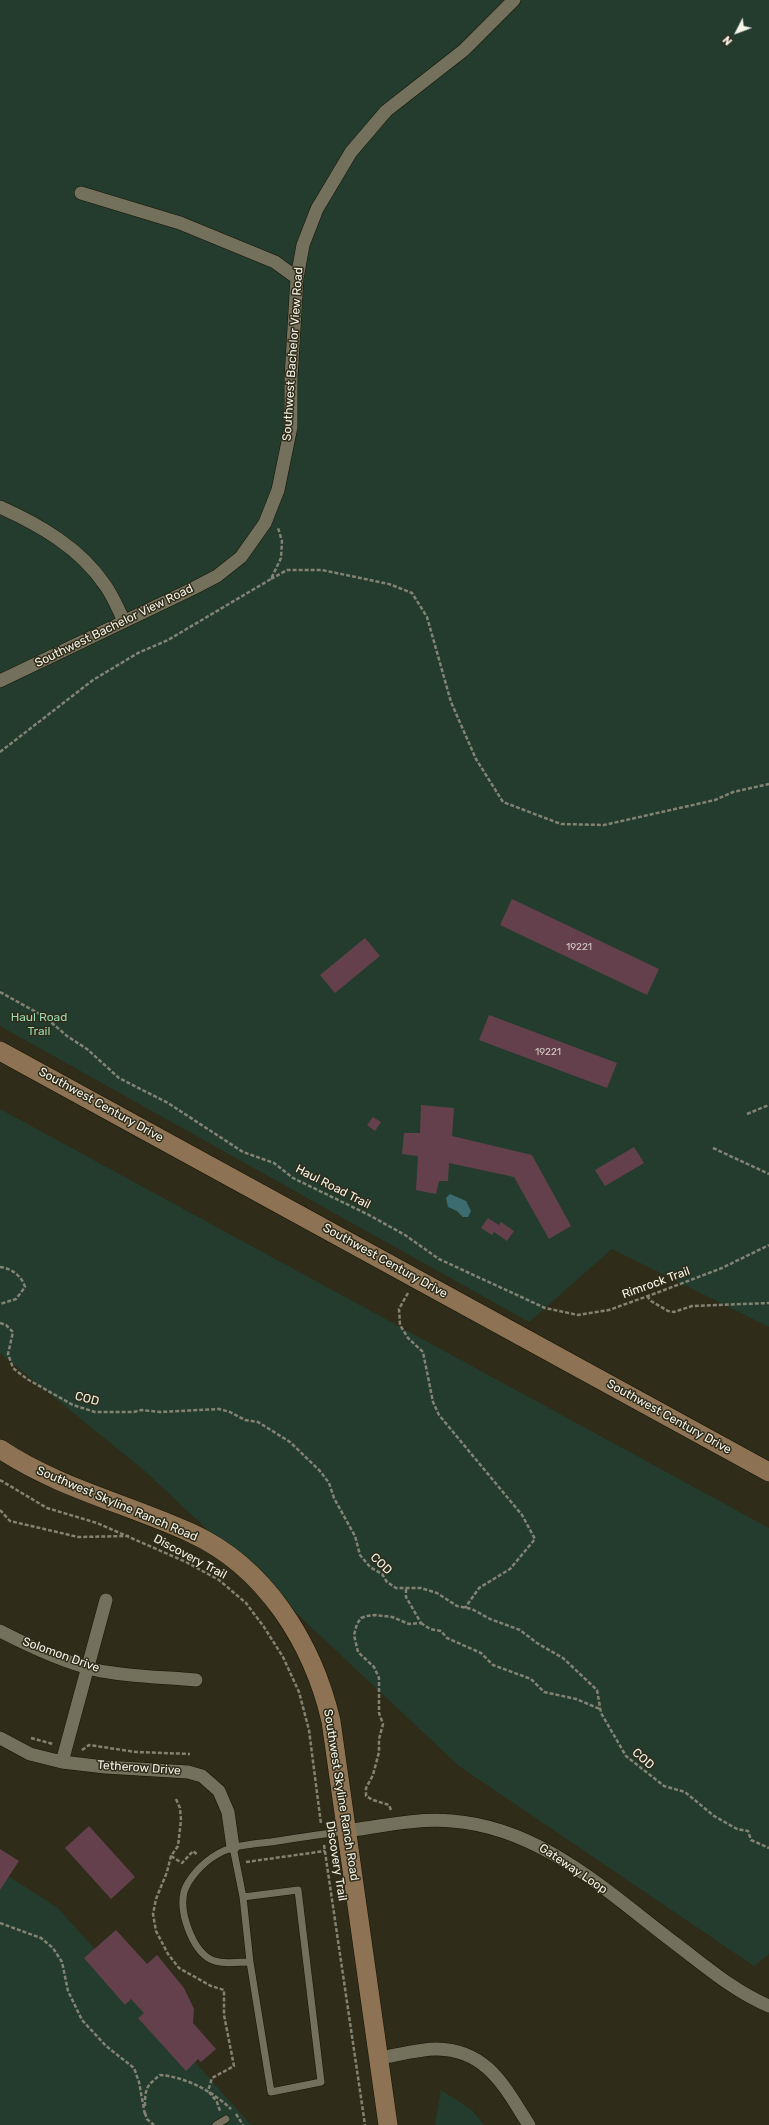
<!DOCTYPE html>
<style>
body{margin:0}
#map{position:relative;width:769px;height:2125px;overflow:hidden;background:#2f2c1a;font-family:Rubik,sans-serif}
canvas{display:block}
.north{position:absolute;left:717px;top:12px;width:40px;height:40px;-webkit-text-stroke:3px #2f2c1a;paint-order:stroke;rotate:228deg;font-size:11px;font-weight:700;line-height:16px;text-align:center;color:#f6f4e9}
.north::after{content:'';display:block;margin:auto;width:14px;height:18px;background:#f6f4e9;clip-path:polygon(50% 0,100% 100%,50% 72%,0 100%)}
</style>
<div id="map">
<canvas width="769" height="2125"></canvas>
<div class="north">N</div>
</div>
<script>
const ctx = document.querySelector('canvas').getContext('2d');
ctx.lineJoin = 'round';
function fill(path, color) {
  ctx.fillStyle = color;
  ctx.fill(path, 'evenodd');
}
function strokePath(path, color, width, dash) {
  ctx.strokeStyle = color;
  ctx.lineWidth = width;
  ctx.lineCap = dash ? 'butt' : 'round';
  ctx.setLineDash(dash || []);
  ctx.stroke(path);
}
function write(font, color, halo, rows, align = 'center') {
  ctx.font = font + ' Rubik,sans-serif';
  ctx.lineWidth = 3;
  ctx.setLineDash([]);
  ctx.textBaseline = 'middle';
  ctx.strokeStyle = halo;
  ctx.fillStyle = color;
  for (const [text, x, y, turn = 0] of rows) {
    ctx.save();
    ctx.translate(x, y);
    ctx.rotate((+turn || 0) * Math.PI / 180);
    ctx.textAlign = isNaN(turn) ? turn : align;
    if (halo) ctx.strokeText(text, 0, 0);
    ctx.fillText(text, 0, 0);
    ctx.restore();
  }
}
fill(new Path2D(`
 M0,0h769v1327l-157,-78 -83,73 -529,-296z
 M0,1109l769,419v426l-15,12 -295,-200 -313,-294 -146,-119z
 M0,1871l58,37 193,217h-251z
 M441,2090l31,20 12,15h-49z`), '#233c2e');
fill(new Path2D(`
 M450,1194l16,7 5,10 -3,6h-5l-6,-6 -9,-4 -2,-9z`), '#3c6c6f');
fill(new Path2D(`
 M512,899l147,70 -12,26 -147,-70z
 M365,938l15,18 -45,37 -15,-18z
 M489,1015l128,48 -10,25 -128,-48z
 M421,1105l33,3 -2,28 80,19 39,71 -22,13 -35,-62 -65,-14 -1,18h-9l-3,13 -20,-4 2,-34 -16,-2 2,-21h16z
 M373,1117l8,5 -6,9 -8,-6z
 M634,1147l10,16 -39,23 -10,-16z
 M488,1218l11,7 2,-3 13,9 -7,10 -13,-9 -2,3 -11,-7z
 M89,1826l46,51 -24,22 -46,-51z
 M0,1849l19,12 -19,29z
 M116,1930l31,34 10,-9 27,33 10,21 -1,14 23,26 -15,13 -3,-3 -12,12 -48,-53 6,-5 -13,-14 -6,6 -41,-47z`), '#64404d');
const lane = new Path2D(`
 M233,1847l10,50 7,65 21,130 50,-10 -23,-192 -55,7
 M250,1962c-12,0 -29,3 -40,-3 -18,-10 -31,-47 -26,-67 4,-14 20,-30 32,-37 16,-10 37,-11 55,-13 25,-4 51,-8 76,-11
 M216,2125l10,-6`);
const street = new Path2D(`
 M81,193l99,30 95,39 22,16
 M0,507c40,18 80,41 105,78 8,11 13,24 19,36
 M0,681l192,-92 25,-13 24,-19 24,-34 13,-33 13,-63v-49l6,-100 6,-33 14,-36 34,-57 35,-41 78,-61 50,-50
 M0,1631c29,15 63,31 96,39 32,7 67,7 100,10
 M0,1738l30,16 32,8 43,5 83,5 14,4 17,15 9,21 5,35
 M62,1762l44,-162
 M347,1831c35,-5 70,-13 105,-10 90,7 155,71 224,123 29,22 59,48 93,62
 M380,2058c18,-3 39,-9 57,-9 51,1 68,39 92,76`);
const secondary = new Path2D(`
 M0,1051l769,421
 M0,1449c58,39 128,55 191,84 75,34 122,111 140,188l57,404`);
strokePath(lane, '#171404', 8);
strokePath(street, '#171404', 14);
strokePath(secondary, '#171404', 20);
strokePath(new Path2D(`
 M271,579l16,-9h35l67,14 23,9 15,24 24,85 25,57 27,43 58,22 43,1 111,-25 18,-8 36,-8
 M0,752l93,-72 45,-27 30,-13 103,-61 10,-21 1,-17 -4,-13
 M0,992l45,25 22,19 20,13 32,29 49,25 75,49 31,11 19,15 76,37 36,20 34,24 106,49 33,7 31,-5 50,-18 63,-24 47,-23
 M747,1114l22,-9
 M713,1148l56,26
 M0,1267c11,1 22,9 25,20l-9,12 -16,5
 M408,1293l-9,16 1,16 8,13 15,14 10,50 6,13 83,100 13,24 -25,30 -31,19 -14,20
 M647,1296l4,5 17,10 6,1 18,-6 77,-3
 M0,1323l6,2 7,7 -5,22 5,14 14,11 46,26 22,7h39l7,-2 19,2 59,-3 11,3 15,8 13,2 32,20 30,29 9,12 5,15 21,38 5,19 10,12 12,7 5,8 9,6h25l16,5 20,13 15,3 18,10 30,11 17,13 26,15 34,32 4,23 25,43 38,30 21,6 29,24 23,13 11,2 3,9 18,8
 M0,1480l47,28 50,15 89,39 33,18 27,23 18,24 19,30 16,35 10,38 12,94
 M0,1510l10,11 68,16 51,-1
 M421,1623l9,6 11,2 6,7 34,15 12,12 38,14 13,13 32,7 24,10
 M31,1738l22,6
 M82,1750l7,-5 47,7 54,2
 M176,1799l4,9 1,12 -3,26 -7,10 -4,16 -11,27 -3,15 3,17 12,23 11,14 32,18 13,4v25l10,51 -22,12 -4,13
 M391,1810l-2,-5 -16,-5 -7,-4v-8l7,-13 6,-23v-13l4,-15 -4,-11v-35l-5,-11 -16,-15 -4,-17 3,-11 4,-6 6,-2 8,-1 17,2 17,7 12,-1 -15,-26v-8
 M324,1845l41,280
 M171,1856l11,7 11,-12 5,4
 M246,1862l79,-11
 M0,1923l41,15 12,10 9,14 6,29 14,29 24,26 28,22 5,14 6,33
 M209,2092l8,10 3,9
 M145,2106c0,-17 1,-20 15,-31 26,2 52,16 71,34
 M145,2113l2,6 7,6
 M236,2114l7,11`), '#848273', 2.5, [4, 2]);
strokePath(lane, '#73705c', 7);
strokePath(street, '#73705c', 13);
strokePath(secondary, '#8d7353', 19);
write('10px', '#d2c7c2', null, [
 ["19221",579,947],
 ["19221",548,1052]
]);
write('12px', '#f6f4e9', '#2f2c1a', [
 ["Southwest Bachelor View Road",293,354,-86],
 ["Southwest Bachelor View Road",114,626,-26],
 ["Southwest Century Drive",101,1105,29],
 ["Haul Road Trail",333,1187,27],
 ["Southwest Century Drive",385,1261,29],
 ["Rimrock Trail",656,1283,-20],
 ["COD",87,1399,15],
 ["Southwest Century Drive",669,1417,29],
 ["Southwest Skyline Ranch Road",117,1504,23],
 ["Discovery Trail",190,1557,28],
 ["COD",381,1564,44],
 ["Solomon Drive",61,1655,20],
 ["COD",643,1759,41],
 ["Tetherow Drive",139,1768,4],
 ["Southwest Skyline Ranch Road",341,1795,81],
 ["Discovery Trail",336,1861,81],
 ["Gateway Loop",573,1869,34]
]);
write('12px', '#99d9b3', '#2f2c1a', [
 ["Haul Road",39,1018],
 ["Trail",39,1032]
]);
</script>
